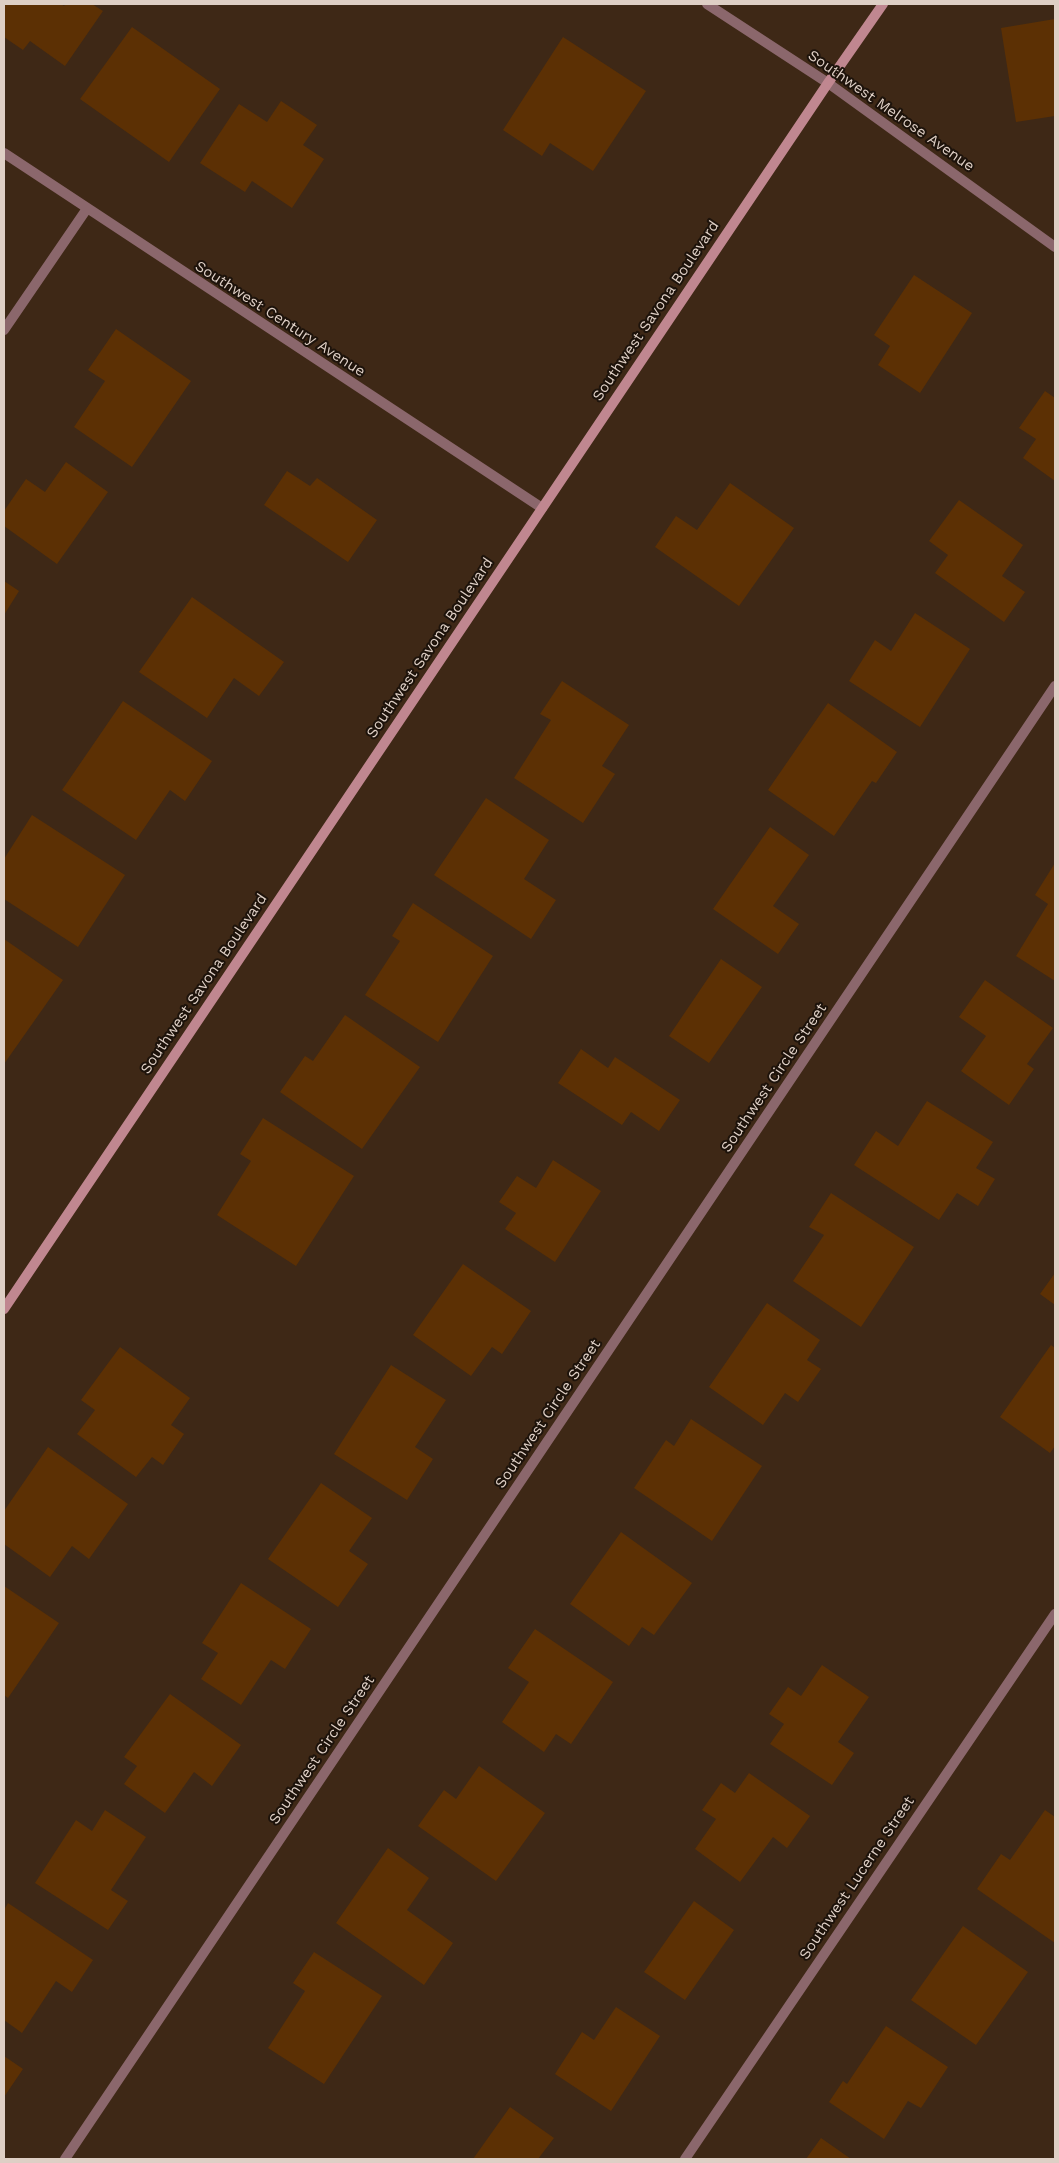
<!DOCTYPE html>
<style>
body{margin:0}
#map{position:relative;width:1059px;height:2163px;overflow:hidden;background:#3e2816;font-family:"Work Sans",sans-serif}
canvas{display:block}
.frame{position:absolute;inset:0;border:5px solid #decfc5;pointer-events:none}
</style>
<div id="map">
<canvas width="1059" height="2163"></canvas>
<div class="frame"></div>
</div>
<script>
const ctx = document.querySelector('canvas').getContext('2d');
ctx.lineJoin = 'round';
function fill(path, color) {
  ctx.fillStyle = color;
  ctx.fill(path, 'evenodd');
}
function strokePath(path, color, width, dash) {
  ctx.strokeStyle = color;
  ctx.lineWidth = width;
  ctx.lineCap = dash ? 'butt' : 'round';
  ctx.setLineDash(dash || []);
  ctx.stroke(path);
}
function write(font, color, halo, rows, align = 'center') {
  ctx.font = font + ' "Work Sans",sans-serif';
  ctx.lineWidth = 4;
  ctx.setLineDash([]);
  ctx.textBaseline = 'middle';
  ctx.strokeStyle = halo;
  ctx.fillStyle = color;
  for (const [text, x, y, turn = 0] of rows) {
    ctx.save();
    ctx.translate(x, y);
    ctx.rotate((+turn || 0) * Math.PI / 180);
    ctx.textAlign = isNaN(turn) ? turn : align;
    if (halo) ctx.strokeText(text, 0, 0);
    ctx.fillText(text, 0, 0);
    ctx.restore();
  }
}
fill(new Path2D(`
 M4,4h57l3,2 2,-2h26l11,7 -38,55 -35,-25 -7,9 -19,-13z
 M1055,19v97l-39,6 -15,-94z
 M132,27l88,62 -51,73 -89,-63z
 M563,37l83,54 -53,80 -43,-28 -8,13 -39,-26z
 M281,101l36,24 -14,20 21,14 -32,49 -40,-27 -7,11 -45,-29 39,-59 28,18z
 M914,275l58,38 -52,80 -42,-28 12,-19 -16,-11z
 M116,329l75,52 -59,86 -58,-40 31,-46 -17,-11z
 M1045,391l10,7v83l-32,-23 13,-19 -17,-11z
 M66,462l42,30 -51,72 -53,-38v-15l22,-32 19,13z
 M287,471l23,15 7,-8 60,42 -29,42 -84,-57z
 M730,483l64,45 -55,78 -84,-59 21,-31 21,14z
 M959,500l64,45 -21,31 23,16 -21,30 -69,-49 13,-18 -19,-14z
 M4,581l15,10 -15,24z
 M192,597l92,65 -25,34 -25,-18 -27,40 -68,-46z
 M915,613l55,36 -50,78 -71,-46 26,-41 16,11z
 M562,681l67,44 -27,41 13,8 -32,49 -69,-45 37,-58 -11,-6z
 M123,701l89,60 -27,40 -15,-11 -34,50 -74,-50z
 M828,703l69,49 -21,31 -4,-2 -38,55 -66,-46z
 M486,798l63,42 -25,39 32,21 -25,39 -97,-64z
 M32,815l93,60 -47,72 -74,-48v-40z
 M770,827l39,28 -36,51 26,18 -21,30 -65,-45z
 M1055,863v118l-39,-25 32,-52 -13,-9z
 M413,903l80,53 -55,86 -73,-47 35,-54 -8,-5z
 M4,939l59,41 -59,84z
 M721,959l41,28 -53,76 -40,-27z
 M985,980l68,48 -26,36 7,5 -25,36 -48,-34 25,-35 -27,-19z
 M345,1015l75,52 -58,82 -82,-57 25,-36 8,5z
 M581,1049l27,19 7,-11 65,43 -21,31 -28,-19 -9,13 -64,-42z
 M927,1101l66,41 -17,26 19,11 -17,27 -21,-13 -18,27 -85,-55 22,-34 22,15z
 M263,1118l91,58 -58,90 -79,-51 34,-54 -11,-7z
 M553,1160l48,31 -46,71 -50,-33 11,-16 -17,-11 18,-26 19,12z
 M831,1193l83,54 -53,80 -68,-46 31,-46 -15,-8z
 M463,1264l68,47 -29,43 -10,-7 -21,29 -58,-41z
 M1055,1273v32l-15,-11z
 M767,1303l53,37 -13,20 14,9 -23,33 -13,-9 -22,32 -54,-38z
 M1051,1345l4,3v98l-5,7 -50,-36z
 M120,1347l70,51 -19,27 13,9 -21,31 -11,-8 -16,20 -59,-43 18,-24 -14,-10z
 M391,1365l55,35 -31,47 18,12 -26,41 -73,-46z
 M691,1419l71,47 -50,75 -78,-53 32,-48 8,6z
 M48,1447l80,57 -39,55 -17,-13 -22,31 -46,-33v-33z
 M321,1483l51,35 -23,33 19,13 -30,43 -70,-48z
 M621,1532l71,51 -38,52 -12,-8 -13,19 -59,-42z
 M241,1583l70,46 -26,40 -14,-9 -30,45 -40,-26 17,-26 -16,-10z
 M4,1586l55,37 -51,75 -4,-3z
 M535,1629l78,53 -42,62 -15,-10 -12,18 -42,-30 27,-40 -21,-14z
 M822,1665l47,32 -31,45 16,11 -22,32 -62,-41 14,-20 -15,-10 19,-27 13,9z
 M170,1694l71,51 -29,41 -18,-14 -29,41 -41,-29 13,-18 -13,-9z
 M479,1766l66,47 -49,68 -78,-55 26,-36 12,9z
 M749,1773l61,43 -23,32 -14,-11 -33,45 -45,-33 21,-30 -14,-9 19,-27 14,10z
 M105,1810l41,27 -35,53 17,11 -20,29 -73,-47 41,-63 16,11z
 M1045,1810l10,7v126l-78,-54 24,-35 9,6z
 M388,1848l41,30 -22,32 46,33 -29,42 -88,-62z
 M694,1901l40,29 -49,70 -41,-28z
 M8,1903l85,57 -21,32 -16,-11 -34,52 -18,-13v-110z
 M963,1926l65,46 -52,73 -65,-45z
 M314,1952l68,44 -58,88 -56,-36 37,-57 -12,-8z
 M616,2007l44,29 -49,75 -56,-37 27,-42 12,8z
 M886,2026l62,41 -27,41 -13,-7 -24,38 -55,-37 14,-21 4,3z
 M4,2056l19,13 -19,28z
 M510,2107l44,31 -16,21h-65z
 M821,2138l30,21h-45z`), '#5c3004');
strokePath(new Path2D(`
 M707,4l121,79 227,164
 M4,153l538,355
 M4,330l82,-120
 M65,2159l990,-1473
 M685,2159l370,-545`), '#8b676c', 10);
strokePath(new Path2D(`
 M4,1309l824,-1226 55,-79`), '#c08790', 10);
write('15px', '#decfc5', '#1d130b', [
 ["Southwest Melrose Avenue",891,111,35],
 ["Southwest Savona Boulevard",656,311,-56],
 ["Southwest Century Avenue",280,319,33],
 ["Southwest Savona Boulevard",430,648,-56],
 ["Southwest Savona Boulevard",204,984,-56],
 ["Southwest Circle Street",774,1078,-56],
 ["Southwest Circle Street",548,1414,-56],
 ["Southwest Circle Street",322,1750,-56],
 ["Southwest Lucerne Street",857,1878,-56]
]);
</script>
